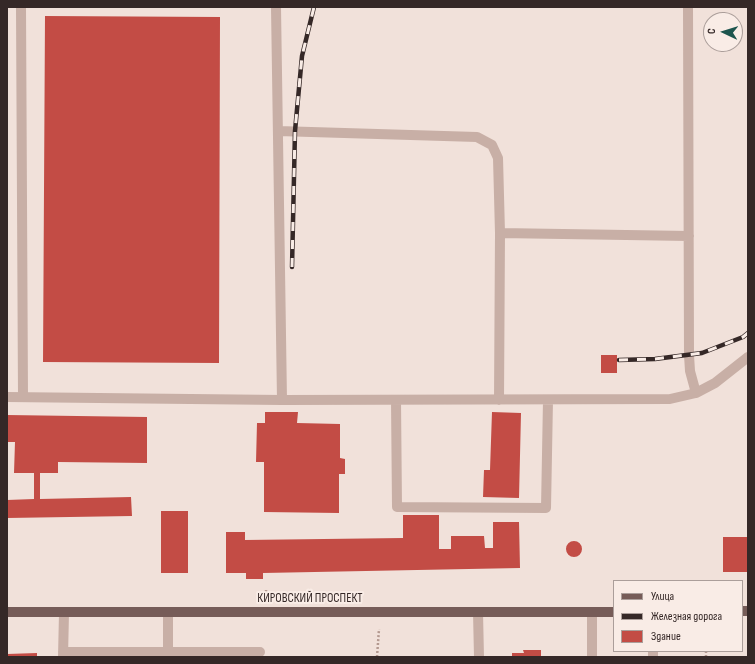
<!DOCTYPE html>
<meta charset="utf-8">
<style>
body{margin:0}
#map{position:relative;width:755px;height:664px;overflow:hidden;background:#f1e1da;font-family:"Sofia Sans Condensed",sans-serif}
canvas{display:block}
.frame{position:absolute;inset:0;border:8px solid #352827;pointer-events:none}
.legend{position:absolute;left:613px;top:580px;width:130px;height:72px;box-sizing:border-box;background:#f9ece6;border:1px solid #ab9e9a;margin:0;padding:5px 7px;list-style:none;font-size:12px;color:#352827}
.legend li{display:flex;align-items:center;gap:8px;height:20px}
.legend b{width:20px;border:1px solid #ab9e9a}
.north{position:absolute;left:703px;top:12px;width:40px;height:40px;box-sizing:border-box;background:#f9ece6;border:1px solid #ab9e9a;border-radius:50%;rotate:274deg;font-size:11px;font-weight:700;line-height:16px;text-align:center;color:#352827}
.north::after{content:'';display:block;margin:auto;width:14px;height:18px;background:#1d554e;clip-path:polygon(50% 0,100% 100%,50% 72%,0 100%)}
</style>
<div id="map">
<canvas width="755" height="664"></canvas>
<div class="frame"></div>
<ul class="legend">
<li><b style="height:5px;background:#765c58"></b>Улица</li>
<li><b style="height:5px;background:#352827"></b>Железная дорога</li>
<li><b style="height:11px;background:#c34c45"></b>Здание</li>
</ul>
<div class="north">С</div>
</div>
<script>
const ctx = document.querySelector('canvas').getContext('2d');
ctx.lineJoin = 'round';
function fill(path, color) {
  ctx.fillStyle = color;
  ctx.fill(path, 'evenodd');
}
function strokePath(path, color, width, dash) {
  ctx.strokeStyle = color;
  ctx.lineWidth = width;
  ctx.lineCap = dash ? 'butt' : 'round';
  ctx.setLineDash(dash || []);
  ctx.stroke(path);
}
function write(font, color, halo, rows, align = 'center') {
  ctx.font = font + ' "Sofia Sans Condensed",sans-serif';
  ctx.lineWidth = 4;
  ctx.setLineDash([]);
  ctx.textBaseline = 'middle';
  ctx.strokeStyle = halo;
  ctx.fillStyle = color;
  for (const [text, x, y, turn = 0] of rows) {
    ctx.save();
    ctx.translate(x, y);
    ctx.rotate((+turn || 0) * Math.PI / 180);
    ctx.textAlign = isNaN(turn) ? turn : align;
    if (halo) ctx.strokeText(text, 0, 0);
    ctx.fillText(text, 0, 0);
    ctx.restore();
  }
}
fill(new Path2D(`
 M45,16l175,1 -1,346 -176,-1z
 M601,355h16v18h-16z
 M265,412h33l-1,11 43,1v34l5,1v15h-6v39l-75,-1v-50h-8l1,-39h8z
 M492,412l29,1 -2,85 -36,-1 1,-27h6z
 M7,415l140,2v46l-89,-1v11h-18v26l91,-2 1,19 -125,2v-18l27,-1v-26h-20l1,-31h-8z
 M161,511h27v62h-27z
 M403,515h36v34h12v-13h33l1,12h8v-26h26l1,46 -257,5v6h-17v-6h-20v-41h19v8l158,-2z
 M723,537h25v35h-25z
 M566 549a8 8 0 1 1 16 0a8 8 0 1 1-16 0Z
 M523,650h18v7h-29v-4h12z
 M37,653v4h-30v-3z`), '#c34c45');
strokePath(new Path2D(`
 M266,590l1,12
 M377,657l2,-28
 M706,657v-6`), '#b49990', 2.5, [2, 2]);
strokePath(new Path2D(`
 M21,7l2,390
 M276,7l6,393
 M688,7l1,348 1,16 6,22
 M278,131l199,6 15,8 6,13 2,75 -1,167
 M500,233l189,3
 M7,397l275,3 388,-1 26,-6 19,-10 33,-26
 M396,400l1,107 149,1 2,-108
 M478,612l1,45
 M63,652h197
 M168,652v-39
 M63,657l1,-44
 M592,657v-45
 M653,657v-6`), '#c8afa6', 10);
strokePath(new Path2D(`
 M742,611h6
 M7,612h607`), '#765c58', 10);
const rail = new Path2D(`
 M292,267l3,-136 7,-75 12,-49
 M619,360l36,-1 47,-6 41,-16 5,-4`);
strokePath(rail, '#352827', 4.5);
strokePath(rail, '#f9ece6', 3, [9]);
write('13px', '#352827', '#f9ece6', [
 ["КИРОВСКИЙ ПРОСПЕКТ",310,599]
]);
</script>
